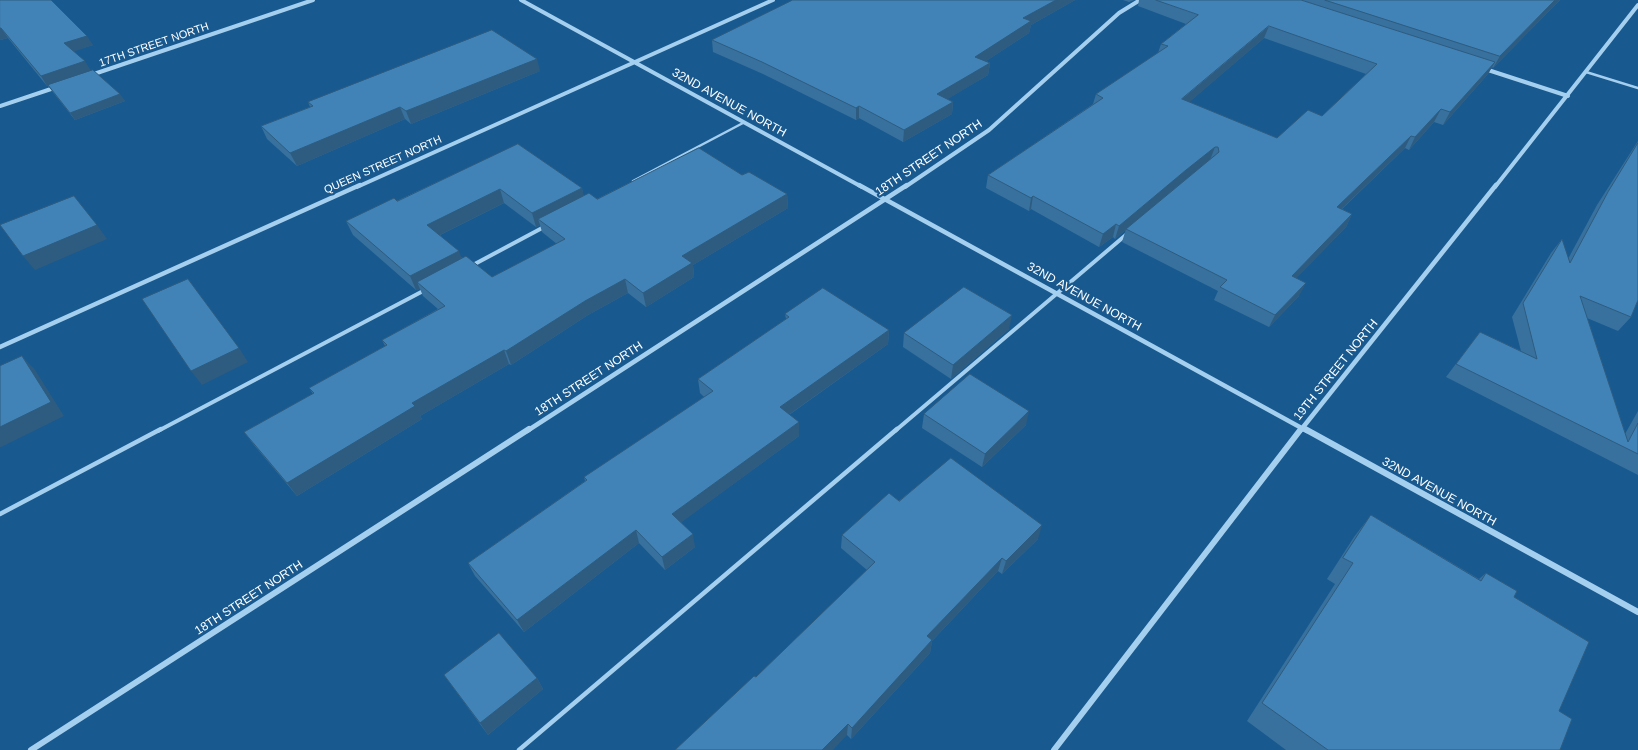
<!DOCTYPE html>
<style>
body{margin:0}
canvas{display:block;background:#18598f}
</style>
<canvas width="1638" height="750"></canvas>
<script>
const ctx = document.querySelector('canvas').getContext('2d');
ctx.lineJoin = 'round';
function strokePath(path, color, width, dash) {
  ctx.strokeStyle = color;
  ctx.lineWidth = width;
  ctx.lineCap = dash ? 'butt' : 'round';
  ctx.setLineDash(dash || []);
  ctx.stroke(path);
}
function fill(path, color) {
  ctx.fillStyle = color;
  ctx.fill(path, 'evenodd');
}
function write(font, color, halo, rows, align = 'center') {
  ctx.font = font + ' Helvetica,sans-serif';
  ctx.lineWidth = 4.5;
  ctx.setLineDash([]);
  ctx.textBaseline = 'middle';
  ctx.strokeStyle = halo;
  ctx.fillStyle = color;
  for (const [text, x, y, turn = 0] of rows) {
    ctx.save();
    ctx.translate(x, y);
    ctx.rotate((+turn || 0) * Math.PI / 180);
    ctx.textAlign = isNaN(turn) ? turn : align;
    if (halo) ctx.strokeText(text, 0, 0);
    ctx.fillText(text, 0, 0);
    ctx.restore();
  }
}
strokePath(new Path2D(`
 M1586,72l52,16
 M633,181l110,-58`), '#a5cfef', 2.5);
strokePath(new Path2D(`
 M471,266l73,-39
 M158,431l267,-141
 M895,431l232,-197`), '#a5cfef', 4);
strokePath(new Path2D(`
 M0,514l161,-85
 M519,750l378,-321`), '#a5cfef', 4.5);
strokePath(new Path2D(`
 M521,0l341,187
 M1485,69l83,27
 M91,75l222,-75
 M0,106l57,-19
 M357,187l416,-187
 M905,187l84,-57 130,-117 21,-13
 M1495,187l143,-182`), '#a5cfef', 4);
strokePath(new Path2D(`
 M859,185l448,246
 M0,347l360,-162
 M527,431l380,-246
 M1300,431l196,-246`), '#a5cfef', 4.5);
strokePath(new Path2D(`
 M1305,429l333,183
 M31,750l498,-321
 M1054,750l247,-321`), '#a5cfef', 6);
fill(new Path2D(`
 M0,0l93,45 -20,6 18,20 34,30 -50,19 -27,-34h-1l-39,-48 -8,2z
 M793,0h282l-44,25 -2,8 -43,28 4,2 -2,12 -41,24 6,3 -1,12 -49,28 -44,-24 -3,2 -93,-46 -50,-22 -1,-12z
 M1123,0h11l-5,2z
 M1139,0h421l-67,68 -1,-1 -4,7 -45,51 -9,-3 -25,28 -4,-2 -63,61 10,5 -6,13 -50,51 3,18 -30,31 -55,-27 4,-9 -96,-49 4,-13 75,-62 -19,15 -67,57 -2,-2 -14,10 -68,-38 -2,2 -43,-23 2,-13 105,-71 3,-10 62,-41 3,-9 25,-20 -48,-18zM1264,38l102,36 -44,42 -45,22 -88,-36z
 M540,71l-129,53 -6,-5 -108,47 -30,-27 -6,-13 49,-19 -2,-5z
 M1638,141v159l-7,17 -13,14 -31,-13 38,116 13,-23v64l-192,-98 34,-45 41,19 -9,-34 39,-64 11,-14 6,20 29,-54z
 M518,144l64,44 1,7 14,4 145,-24 45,19 1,14 -95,57 1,12 -48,30 -18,-14 -40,22 -77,50 -2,-1 -89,52 2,3 -125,77 -43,-51 -10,-13 69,-38 -4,-6 76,-42 -3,-6 56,-31 -15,-13 -3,-7 -4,1 -63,-55 -7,-14 51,-20zM504,203l32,24 4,-2 2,7 15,12 -65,33 -30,-19 -22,-23z
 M785,314l104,16 -1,14 -99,71 10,21 -118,86 14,25 -30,23 -26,-27 -115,89 -49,-56 -7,-13 117,-82 -1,-4 120,-80 -4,-4 -2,-14 88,-60z
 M1009,329l-58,50 -48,-32 1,-14z
 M924,414l102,11 -44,42 -60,-39z
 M899,501l139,38 -36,35 -4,-3 -66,70 -2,12 -79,86 -4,-4 -91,-58 111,-107 -26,-22 1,-13z
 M1371,515l108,64 7,-6 28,24 45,114 1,39h-274l-39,-29 88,-137 -8,-5 27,-42z
 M444,675l93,3 6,11 -55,46z`), '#38719d');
fill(new Path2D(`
 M1056,0h19l-44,25 -2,8 -55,36 1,-12 48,-39z
 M1555,0h5l-67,68 7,-12z
 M1269,26l-5,12 -86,74 4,-13z
 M0,28h1l7,10 -8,2z
 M87,36l6,9 -23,8 -6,-10z
 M537,59l3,12 -129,53 -5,-13z
 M85,61l6,10 -44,15 -6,-10z
 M1495,62l-7,12 -45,51 7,-13z
 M990,63l-2,12 -52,31 1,-12z
 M120,94l5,7 -50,19 -5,-7z
 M953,102l-1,12 -49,28 1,-12z
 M859,106v12l-3,2v-12z
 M400,107l5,12 -108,47 -7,-13z
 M1441,109l-7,13 -25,28 6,-13z
 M1411,136l-6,12 -75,72 7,-13z
 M1215,147l-5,13 -28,22 -67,57 4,-13 67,-56z
 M582,188l3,13 -47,18 2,6 -4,2 -4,-14z
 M500,189l4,14 -72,36 -5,-14z
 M787,194l1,14 -95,57 1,12 -48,30 -3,-14 39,-37z
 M1033,196l-2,13 -2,2 2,-13z
 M1352,214l-6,13 -60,62 6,-13z
 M1116,224l-3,13 -14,10 4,-13z
 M97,225l10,14 -72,31 -12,-14z
 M459,251l5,14 -47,17 3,7 -4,1 -6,-14z
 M625,279l3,14 -40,22 -77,50 -5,-14 79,-50z
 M1306,283l-7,13 -30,31 6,-12z
 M1012,315l-3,14 -58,50 2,-14z
 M889,330l-1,14 -108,77v-14z
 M239,348l9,14 -46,23 -11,-14z
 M504,350l5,14 -89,52 2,3 -125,77 -10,-13 125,-80z
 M22,356l13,14 29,46 -63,31h-1v-20z
 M1029,411l-3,14 -44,42 3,-13z
 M799,422v14l-124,91 -3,-13z
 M1042,525l-4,14 -36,35 4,-13z
 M636,530l3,13 -115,89 -7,-12z
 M693,534l2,13 -30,23 -3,-13z
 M1002,558l-4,13 -66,70 -2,12 -79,86 1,-11 75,-92z
 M537,678l6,11 -55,46 -8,-12z
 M848,724l-1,11 -14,15h-11z`), '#2e5c80');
const building = new Path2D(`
 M0,0h51l36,36 -23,7 21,18 -44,15 -40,-48h-1z
 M793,0h263l-33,18 8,3 -56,36 15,6 -53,31 16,8 -49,28 -45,-24 -3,2 -94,-46 -50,-22z
 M1156,0h145l194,62 -45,50 -9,-3 -26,28 -4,-1 -74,71 15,7 -60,62 14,7 -31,32 -55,-28 7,-7 -101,-51 93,-77 -1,-5h-3l-29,23 -67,56 -3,-2 -13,10 -70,-38 -2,2 -43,-23 115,-77 -7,-4 72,-48 -7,-2 37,-29zM1269,26l108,38 -55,52 -14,-6 -31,28 -95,-39z
 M1325,0h230l-55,56z
 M492,30l45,29 -131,52 -6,-4 -110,46 -29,-27 52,-20 -5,-4z
 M93,70l27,24 -50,19 -22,-28z
 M1638,143v157l-7,17 -51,-21 48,146 10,-19v31l-182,-90 24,-32 57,27 -14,-56 39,-64 8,24 38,-71z
 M518,144l64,44 -50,25 -32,-24 -73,36 32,26 -49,25 -64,-55 48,-23 3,3z
 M699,148l43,27 7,-3 38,22 -105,62 10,7 -49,30 -18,-14 -40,22 -79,50 -2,-1 -92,53 3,3 -128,77 -43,-51 70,-39 -5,-5 78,-43 -5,-5 63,-34 -28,-24 49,-26 26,21 73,-38 -27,-20 51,-26 8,6z
 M74,196l23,29 -74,31 -23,-31z
 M188,279l51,69 -48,23 -49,-72z
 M964,287l48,28 -59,50 -49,-32z
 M823,288l66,42 -109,77 19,15 -127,92 21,20 -31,23 -26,-27 -119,90 -49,-57 119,-83 -3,-3 129,-86 -15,-12 91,-62 -4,-3z
 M22,356l29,46 -51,25v-61z
 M970,374l59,37 -44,43 -61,-40z
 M951,458l91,67 -36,36 -4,-3 -75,78 5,4 -80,88 -4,-4 -26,26h-147l79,-74 2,1 119,-115 -33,-27 47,-42 10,8z
 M1371,515l110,66 5,-8 31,18 -3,6 75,45 -30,69 13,8 -12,31h-232l-66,-47 91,-140 -10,-5z
 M499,633l38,45 -57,45 -36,-48z`);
fill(building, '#4183b7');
strokePath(building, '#2e5c80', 1);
write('11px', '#fff', '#18598f', [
 ["17TH STREET NORTH",154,45,-19],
 ["QUEEN STREET NORTH",383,165,-24]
]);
write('12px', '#fff', '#18598f', [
 ["32ND AVENUE NORTH",729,103,29],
 ["18TH STREET NORTH",929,158,-34],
 ["32ND AVENUE NORTH",1084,297,29],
 ["19TH STREET NORTH",1336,370,-51],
 ["18TH STREET NORTH",589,379,-33],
 ["32ND AVENUE NORTH",1439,492,29],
 ["18TH STREET NORTH",249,598,-33]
]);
</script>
